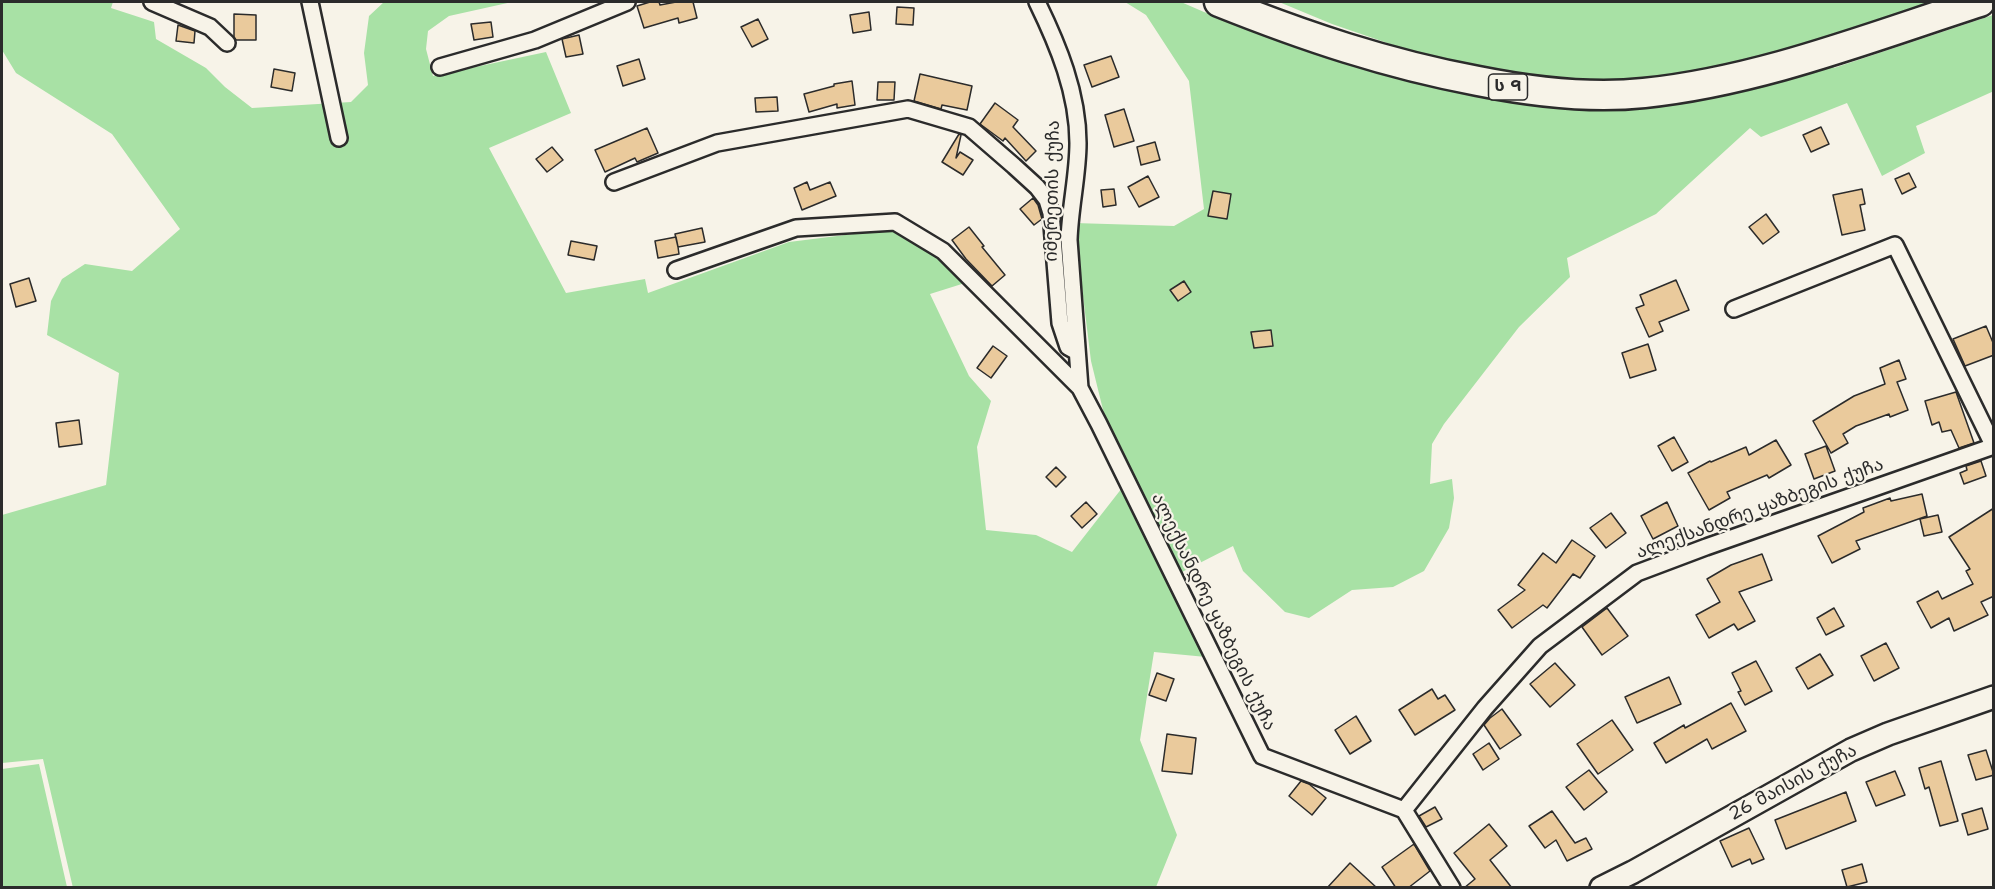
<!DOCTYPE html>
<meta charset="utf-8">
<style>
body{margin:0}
#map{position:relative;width:1995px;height:889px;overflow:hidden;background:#f7f3e8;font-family:"Shantell Sans",sans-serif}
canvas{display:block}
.frame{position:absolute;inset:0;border:3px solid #2b2b2b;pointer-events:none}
</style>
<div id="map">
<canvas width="1995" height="889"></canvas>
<div class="frame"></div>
</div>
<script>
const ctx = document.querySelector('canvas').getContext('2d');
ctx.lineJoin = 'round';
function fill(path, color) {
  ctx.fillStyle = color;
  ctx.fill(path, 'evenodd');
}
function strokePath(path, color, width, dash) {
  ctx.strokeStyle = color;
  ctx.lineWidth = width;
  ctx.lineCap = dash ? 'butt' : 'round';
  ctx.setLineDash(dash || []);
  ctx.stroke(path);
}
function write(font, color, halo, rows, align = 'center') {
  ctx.font = font + ' "Shantell Sans","Noto Sans Georgian",sans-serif';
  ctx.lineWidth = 4.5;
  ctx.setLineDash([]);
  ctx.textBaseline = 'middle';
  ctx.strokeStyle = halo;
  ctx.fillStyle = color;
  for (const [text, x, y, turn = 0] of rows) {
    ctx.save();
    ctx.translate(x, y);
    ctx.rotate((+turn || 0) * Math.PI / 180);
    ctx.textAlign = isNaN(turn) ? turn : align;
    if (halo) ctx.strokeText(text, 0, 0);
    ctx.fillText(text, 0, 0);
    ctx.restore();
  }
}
fill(new Path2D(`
 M2,2h111l-2,6 43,14 2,17 50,29 19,19 27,21 99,-6 17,-17 -4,-32 5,-37 15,-14h128l-63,14 -21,15 -2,18 7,27 113,-24 25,61 -82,35 77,145 79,-14 3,14 141,-51 80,-10h29l40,25 27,26 -35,11 39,82 22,25 -14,46 9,83 50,5 36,17 50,-64 13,-7 -30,-63 -14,-57 -17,-138 100,3 30,-17 -15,-128 -43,-66 -21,-13h56l23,10 207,70 79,17 62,9 78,2 33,-5 52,-12 114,-34 5,9 159,-53 1,76 -78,35 9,27 -43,23 -35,-73 -86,34 -11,-9 -94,86 -89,44 3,19 -51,50 -75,97 -12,20 -2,40 22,-5 2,19 -5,30 -25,43 -31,16 -41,3 -43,28 -24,-6 -42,-41 -10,-25 -51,26 -15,1 39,84 -52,-5 -14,88 37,95 -21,52 -1083,1 -30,-129 -41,4v-248l104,-30 13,-112 -72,-38 4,-34 11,-22 23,-15 47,7 48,-42 -68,-95 -96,-61 -14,-23z
 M1279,2h656l-83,28 -58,16 -37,14 -104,18 -73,3 -120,-13 -128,-44z
 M39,764l28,123h-65v-118z`), '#a8e1a5');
const building = new Path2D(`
 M650,2h9l1,3 16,-3h17l4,16 -18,5 -1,-5 -34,10 -7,-22z
 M897,7l17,1 -1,17 -17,-1z
 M869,12l2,18 -18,3 -3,-18z
 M234,14l22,1v25h-20l-2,-3z
 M758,19l10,20 -16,8 -11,-20z
 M491,22l2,15 -19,3 -3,-16z
 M178,25l17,6 -1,12 -18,-2z
 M579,35l4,19 -17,3 -4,-18z
 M1111,56l8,21 -27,10 -8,-22z
 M639,59l6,20 -22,7 -6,-20z
 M274,69l21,4 -3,18 -21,-4z
 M920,74l52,12 -5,24 -25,-5 -1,4 -27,-8z
 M852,81l3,24 -18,3v-4l-28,8 -5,-18 30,-8v-2z
 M878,82h17l-1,18h-17z
 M777,97l1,14 -22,1 -1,-14z
 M995,103l23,17 -5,7 23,24 -10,10 -21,-23 -2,3 -23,-17z
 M1124,109l10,32 -20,6 -9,-32z
 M1821,127l8,17 -18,8 -8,-17z
 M647,128l11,25 -21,9 -2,-4 -30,14 -10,-22z
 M959,134l2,1 -5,23 4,-6 13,8 -10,15 -21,-13z
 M1155,142l5,18 -19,5 -4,-18z
 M552,147l11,13 -16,12 -11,-13z
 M1909,173l7,14 -14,7 -7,-15z
 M1148,176l11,21 -20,10 -11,-20z
 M807,182l3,8 20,-8 6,14 -34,14 -8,-22z
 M1114,189l2,16 -13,2 -2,-17z
 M1862,189l3,15 -5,1 5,25 -23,5 -9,-40z
 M1213,191l18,3 -4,25 -19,-3z
 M1033,198l5,7 4,14 -8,6 -14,-16z
 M1766,214l13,18 -16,12 -14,-17z
 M969,227l15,19 -2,1 23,28 -13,11 -26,-27 -14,-19z
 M702,228l3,14 -27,5 1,7 -21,4 -3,-17 21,-4 2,10 -3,-13z
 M571,241l26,5 -3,14 -26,-5z
 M29,278l7,23 -20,6 -6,-23z
 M1676,280l13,30 -30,12 4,9 -14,6 -13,-29 8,-3 -4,-10z
 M1184,281l7,11 -13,9 -8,-11z
 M1986,326l8,19v10l-29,11 -12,-27z
 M1271,330l2,16 -19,2 -3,-16z
 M1648,344l8,26 -26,8 -8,-25z
 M993,346l14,10 -16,22 -14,-10z
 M1899,360l7,19 -9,3 11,28 -18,7 -1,-3 -33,12 -13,8 5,9 -17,10 -18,-32 41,-25 31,-12 -5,-16z
 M1956,392l18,51 -15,5 -8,-18 -9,2 -3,-10 -7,3 -7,-24z
 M79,420l3,24 -23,3 -3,-24z
 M1674,437l14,25 -16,9 -14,-25z
 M1776,440l15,25 -22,13 -2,-3 -40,17 3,6 -21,12 -21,-37 22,-12 1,1 35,-15 3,8z
 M1826,446l9,25 -21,8 -9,-25z
 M1981,461l5,15 -22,8 -4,-11 7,-3 -1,-4z
 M1056,467l10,10 -10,10 -10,-10z
 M1922,494l5,22 -71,25 4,8 -28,14 -14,-27 46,-24 -1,-4 27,-10 1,3z
 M1086,502l11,12 -15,14 -11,-12z
 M1667,502l11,24 -25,13 -12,-23z
 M1994,508v88l-13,6 7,13 -34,16 -5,-13 -18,10 -14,-26 21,-11 4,8 31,-15 -7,-13 4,-2 -21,-32z
 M1611,513l15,20 -20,15 -16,-20z
 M1938,515l4,17 -18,4 -4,-17z
 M1572,540l23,16 -15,22 -7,-4 -26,34 -4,-3 -31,23 -14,-18 27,-20 -7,-5 25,-32 13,10z
 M1762,554l10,26 -33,12 16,29 -17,9 -4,-6 -25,14 -13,-23 24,-13 -13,-23 24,-14z
 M1607,608l21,28 -26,19 -20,-28z
 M1834,608l10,18 -18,9 -9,-17z
 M1886,643l13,25 -25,13 -13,-25z
 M1820,654l13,21 -25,14 -12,-21z
 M1756,661l16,30 -27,14 -7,-13 3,-1 -9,-18z
 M1555,663l20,22 -25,22 -20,-23z
 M1157,673l17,6 -8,22 -17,-6z
 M1669,677l12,27 -44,19 -12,-26z
 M1432,689l6,10 7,-4 10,15 -40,25 -16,-25z
 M1731,703l15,28 -34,18 -5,-10 -41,24 -12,-20 30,-18 1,3z
 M1502,709l19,26 -21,14 -16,-24 6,-7z
 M1356,716l15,25 -21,13 -15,-24z
 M1612,720l21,30 -35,24 -21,-30z
 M1167,734l29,4 -4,36 -30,-3z
 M1489,743l10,16 -16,11 -10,-16z
 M1986,750l8,25 -18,5 -8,-25z
 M1941,761l17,60 -18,5 -11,-39 -4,2 -6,-21z
 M1589,770l18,22 -23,18 -18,-23z
 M1895,771l10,24 -29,11 -10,-24z
 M1301,781l8,3 17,14 -14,17 -23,-19z
 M1846,792l10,29 -70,28 -11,-29z
 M1435,807l7,12 -16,8 -7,-11z
 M1982,808l6,21 -20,6 -6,-21z
 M1552,811l23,32 11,-5 6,11 -25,12 -11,-21 -11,8 -16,-22z
 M1489,824l18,22 -17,14 22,28h-48l11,-9 -21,-26z
 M1749,828l15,31 -12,5 -2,-5 -18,8 -12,-26z
 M1414,844l16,27 -22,17h-12l-14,-21z
 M1350,863l27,25h-50z
 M1862,864l5,18 -20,5 -5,-17z`);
fill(building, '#eaca9c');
strokePath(building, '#2b2b2b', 1.5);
const street = new Path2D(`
 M152,2l58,25 17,16
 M310,2l29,136
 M1037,2c21,43 41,91 41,141 0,32 -8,64 -9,97l11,148
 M440,67l95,-27 92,-38
 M614,182l103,-39 191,-34 61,18 45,39 23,21 10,13 4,13 9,110 8,24 9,5
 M676,270l120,-42 99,-6 48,29 137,137 19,36 163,332 142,54
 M1734,309l161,-64 99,202
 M1404,810l81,-102 55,-62 97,-73 69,-26 288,-101
 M1404,810l48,78`);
const secondary = new Path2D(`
 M1601,888l32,-16 218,-122 37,-16 106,-37`);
const highway = new Path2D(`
 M1219,2c85,34 168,62 259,79 55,11 111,18 166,12 116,-12 227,-56 336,-91`);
strokePath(street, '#2b2b2b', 20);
strokePath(secondary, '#2b2b2b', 26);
strokePath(highway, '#2b2b2b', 33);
strokePath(street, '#f7f3e8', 15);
strokePath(secondary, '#f7f3e8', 21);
strokePath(highway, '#f7f3e8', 28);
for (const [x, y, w] of [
 [1508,87,39]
]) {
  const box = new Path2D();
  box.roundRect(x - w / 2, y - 13, w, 26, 4.5);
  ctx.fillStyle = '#f7f3e8';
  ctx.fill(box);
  strokePath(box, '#2b2b2b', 1.5);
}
write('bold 16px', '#2b2b2b', null, [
 ["ს 9",1508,87]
]);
write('18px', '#2b2b2b', '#f7f3e8', [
 ["იმერეთის ქუჩა",1053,191,-89],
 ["ალექსანდრე ყაზბეგის ქუჩა",1760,509,-20],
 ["ალექსანდრე ყაზბეგის ქუჩა",1213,612,64],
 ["26 მაისის ქუჩა",1793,783,-28]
]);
</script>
